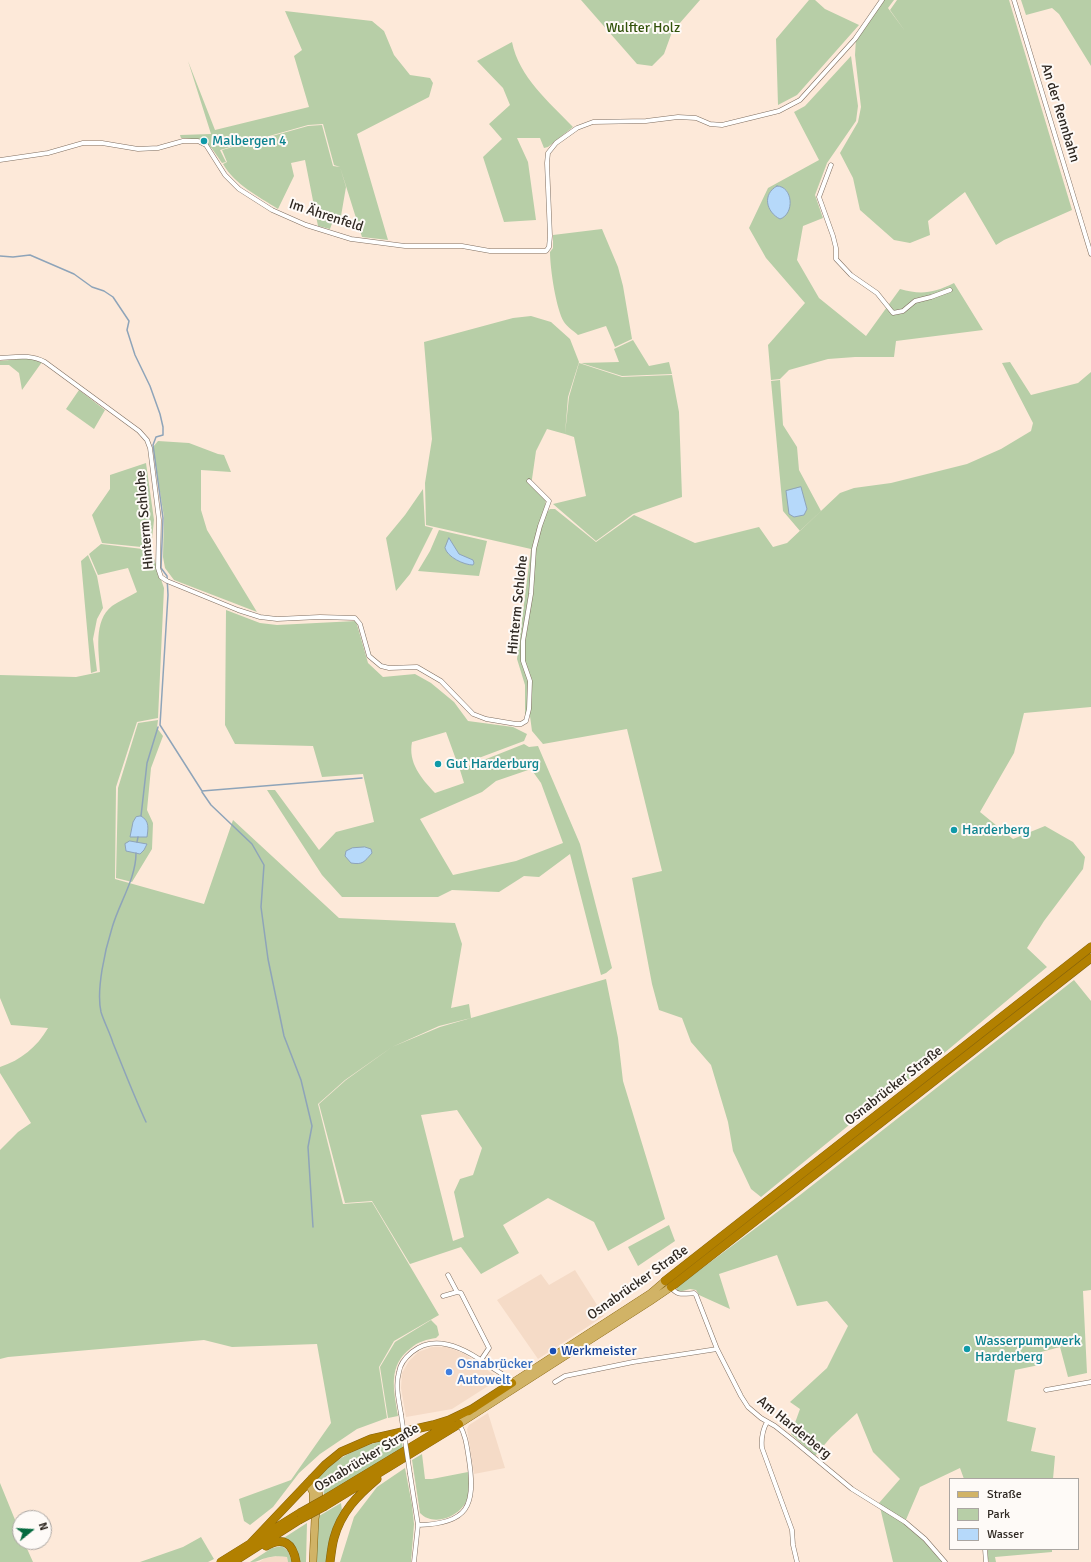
<!DOCTYPE html>
<meta charset="utf-8">
<style>
body{margin:0}
#map{position:relative;width:1091px;height:1562px;overflow:hidden;background:#fde9d9;font-family:Signika,sans-serif}
canvas{display:block}
.legend{position:absolute;left:949px;top:1478px;width:130px;height:72px;box-sizing:border-box;background:#fefaf7;border:1px solid #aba6a2;margin:0;padding:5px 7px;list-style:none;font-size:12px;color:#2f2822}
.legend li{display:flex;align-items:center;gap:8px;height:20px}
.legend b{width:20px;border:1px solid #aba6a2}
.north{position:absolute;left:12px;top:1510px;width:40px;height:40px;box-sizing:border-box;background:#fefaf7;border:1px solid #aba6a2;border-radius:50%;rotate:72deg;font-size:11px;font-weight:700;line-height:16px;text-align:center;color:#2f2822}
.north::after{content:'';display:block;margin:auto;width:14px;height:18px;background:#046a3f;clip-path:polygon(50% 0,100% 100%,50% 72%,0 100%)}
</style>
<div id="map">
<canvas width="1091" height="1562"></canvas>
<ul class="legend">
<li><b style="height:5px;background:#d1b366"></b>Straße</li>
<li><b style="height:11px;background:#b7cea7"></b>Park</li>
<li><b style="height:11px;background:#b6d9fa"></b>Wasser</li>
</ul>
<div class="north">N</div>
</div>
<script>
const ctx = document.querySelector('canvas').getContext('2d');
ctx.lineJoin = 'round';
function fill(path, color) {
  ctx.fillStyle = color;
  ctx.fill(path, 'evenodd');
}
function strokePath(path, color, width, dash) {
  ctx.strokeStyle = color;
  ctx.lineWidth = width;
  ctx.lineCap = dash ? 'butt' : 'round';
  ctx.setLineDash(dash || []);
  ctx.stroke(path);
}
function write(font, color, halo, rows, align = 'center') {
  ctx.font = font + ' Signika,sans-serif';
  ctx.lineWidth = 4;
  ctx.setLineDash([]);
  ctx.textBaseline = 'middle';
  ctx.strokeStyle = halo;
  ctx.fillStyle = color;
  for (const [text, x, y, turn = 0] of rows) {
    ctx.save();
    ctx.translate(x, y);
    ctx.rotate((+turn || 0) * Math.PI / 180);
    ctx.textAlign = isNaN(turn) ? turn : align;
    if (halo) ctx.strokeText(text, 0, 0);
    ctx.fillText(text, 0, 0);
    ctx.restore();
  }
}
fill(new Path2D(`
 M575,1270l29,46 -66,43 -41,-59 44,-26 8,11z
 M432,1347h15l16,6 33,23v5l-44,28 -46,8 -5,-29 1,-15 7,-12 9,-9z
 M488,1413l17,55 -31,6 -7,-45 2,-4z
 M278,1556l9,1 1,5h-29l6,-4z`), '#f5dbc7');
fill(new Path2D(`
 M581,0h119l-28,32 -8,22 -12,12 -15,-2z
 M809,0h6l10,9 34,16 -62,70 -19,10 -2,-66z
 M883,0h11l-6,8 17,23 5,15 -5,-15 -15,-21 7,-10h112l63,210 -68,30 -8,5 -31,-53 -37,29 2,14 -20,8 -16,-3 -34,-30 -7,-32 -13,-25 18,-31 3,-15 -6,-52 1,-16z
 M1021,0h70v66l-32,-52 -7,-6 -26,7z
 M285,11l87,10 12,10 10,24 16,20 20,3 3,5 -4,14 -72,37 31,106 -26,-3 -22,-70 -6,-2 -11,-41 -15,1 -88,25 6,12 -4,1c-15,-22 -14,-23 -41,-25l-1,-3 31,-1 -23,-73 27,69 94,-23 -15,-51 8,-6z
 M512,42c7,35 37,60 61,85l-25,20 -4,1 -4,-10h-23l11,24 8,58 -32,2 -21,-65 19,-18 -13,-15 21,-19 -7,-17 -26,-27z
 M851,56l7,50 -2,15 -29,42 -12,32 8,23 -20,8 -6,34 22,38 47,38 34,-47c21,6 34,4 54,-6l29,47 -87,11 -2,16h-39l-27,2 -39,11 -9,9 -9,1 -3,-35 37,-42 -39,-45 -17,-30 19,-40 51,-28 -25,-48 11,-6z
 M322,125l11,41 7,1 6,20 -5,29 -6,-1 -5,14 -12,-3 -13,-66 -14,3 3,13 -16,33c-20,-13 -43,-24 -55,-45l4,-2 -5,-12 86,-24z
 M602,229l16,38 5,19 9,53 -17,8 -9,-21 -28,9c-4,-4 -11,-8 -14,-13 -8,-13 -14,-54 -14,-70l3,-4v-13z
 M531,316l20,6 19,17 9,23 -11,35 -3,37 -18,-5 -11,22 -5,35 15,14 -2,11 3,1 3,-3h5l41,33 38,-27 61,28 64,-16 14,20 14,-4 53,-50 14,-5 37,-5 76,-19 34,-15 30,-18 2,-8 -31,-60 8,-1 21,33 47,-12 13,-11v335l-67,6 -10,40 -34,59 33,27 32,-13 28,16 12,15 -2,12 -39,52 -17,27 20,19 -110,92 -61,44 -115,94 -10,-8 -18,-38 -5,-29 -17,-57 -20,-23 -9,-24 -23,-8 -7,-26 -20,-106 30,-7 -35,-142 -84,15 -11,-13 -2,-15 -5,-1v-30l-8,-26 14,-110 -105,-24 -1,-42 7,-44 -8,-97 89,-24z
 M633,340l16,26 20,-4 3,12 -50,2 -41,-13 38,-1 -5,-13z
 M28,358l14,4 -20,28 -3,-17 -10,-8h-9v-4z
 M579,363l43,14 50,-2 7,37 3,85 -49,17 -37,27 -43,-37 33,-8 -12,-59 -9,-3 4,-37z
 M780,380l3,45 14,22 2,23 22,41 -21,20 -17,-20 -12,-130z
 M79,390l26,20 -11,19 -28,-20z
 M158,441l31,2 29,11 6,1 7,17 -30,-2v40l6,20 50,82 -83,-32 -9,-12 -2,-11 1,-40 -11,-70z
 M146,463l8,57 -3,28 -49,-5 -10,-28 18,-26v-14z
 M423,489l2,37 8,2 -23,46 -14,17 -10,-53 19,-23z
 M439,530l48,11 -8,35 -61,-5 12,-20z
 M101,544l50,6 13,38 -6,130 -21,4 -21,65 -1,92 89,25 29,-84 106,98 116,5 7,21 -11,64 18,-4 2,14 -32,8 -47,21 -47,33 -27,24 25,100 29,-2 67,113 -45,26 -15,26 8,51 -30,11 -37,25 -21,19 -26,34 -23,18 -6,-4 -5,-22 52,-19 40,-57 -14,-79 -85,3 -28,-7 -196,17 -8,2v-209l18,-18 13,-9 -31,-50v-6c21,-7 37,-20 48,-39l-37,-3 -11,-27v-323l76,2 24,-5c-1,-21 -7,-51 12,-66 7,-5 17,-9 25,-14l-9,-24 -30,7 -9,-21z
 M88,555l9,21 6,32 -6,11 -4,20 4,32 -6,2 -10,-112z
 M226,610l34,13 17,2 79,-4 12,42 15,14 32,-3 16,9 23,19 14,19 45,6 14,7 -3,7 -64,24h-2l-12,-33 -34,10c-4,21 9,36 23,51l29,-10 -4,-13 1,-1 63,-25 5,3 9,-1 42,98 32,124 -6,5 -5,2 -31,-121 -31,23 -15,-1 -25,16 -47,-2 -14,7h-96l-20,-22 -55,-85h8l44,60 17,-18 38,-10 -11,-48 -41,3 -9,-31 -78,-2 -10,-19zM531,769l10,14 22,60 -47,18 -63,14 -33,-56 62,-27 14,-11z
 M158,720l-1,8 6,8 -12,32 -4,42 6,13 -1,26 -20,33 -16,-4 2,-90 20,-65z
 M606,979l12,59 5,43 42,138 -57,32 -14,-29 -46,-24 -45,27 16,28 -38,21 -20,-27 -51,17 -38,-63 -27,2 -26,-99 27,-24 46,-33 48,-20zM457,1110l25,38 -9,27 -13,4 -6,13 10,45 -11,4 -32,-126z
 M1074,980l17,21v289l-8,1 4,82 -19,4 -8,-30 -19,5 -2,13 -24,5 -8,51 29,7 -5,23 24,5 -2,23h-89l-4,-11 -40,19 -15,35 20,17 20,23h-52l-14,-59 21,-24 -27,-27 -16,-39 -26,24 -16,19 -24,-22 9,-25 -10,-7 37,-34 21,-42 -21,-25 -30,5 -20,-51 -58,19 11,35 -31,-14 -3,-5 -6,-1 -11,3 -2,-2v-3l123,-92z
 M669,1225l6,16 -37,25 -10,-19z
 M431,1320l6,6 2,9 -3,3c-8,1 -19,4 -25,10 -24,18 -17,42 -13,68l-10,2 -8,-51 15,-25z
 M401,1436l2,13 -79,46 -1,-8 -7,-9c26,-25 50,-34 85,-42z
 M422,1454l3,25h7l36,-7c1,9 2,19 -1,28 -7,17 -34,27 -47,13l-8,-53z
 M405,1468l7,37 2,19 -3,38h-71l14,-45 23,-30z
 M0,1483l20,49v10h4l9,20h-33z
 M341,1503l1,8 -15,51h-11l1,-29 2,-17z
 M307,1523l-1,39h-8l-16,-23z
 M201,1537l13,22 -6,3h-68l43,-15z
 M282,1546l6,5 4,11h-4l-1,-5c-7,-1 -14,-1 -21,1 -8,2 -7,4 -16,4l22,-14z
 M988,1549h64v3l-57,5 1,5h-7l-2,-7z`), '#b7cea7');
const water = new Path2D(`
 M777,186c16,0 18,28 3,33 -14,-7 -18,-25 -3,-33z
 M801,487l6,22 -3,6 -10,2 -5,-3 -3,-23z
 M449,538l10,16 14,6 1,3 -1,2c-9,0 -26,-8 -28,-17z
 M141,816c9,5 7,13 6,21h-17l3,-15 3,-5z
 M130,841l17,3 -3,6 -4,4 -14,-3 -1,-7z
 M365,847l6,2 1,4c-8,9 -9,12 -21,10l-6,-7 1,-5 6,-3z`);
fill(water, '#b6d9fa');
strokePath(water, '#8ea4b9', 1);
strokePath(new Path2D(`
 M0,256l13,1 17,-2 44,19 18,13 12,4 9,6 16,24 -2,9 8,25 15,31 10,28 3,13v8l-7,2 -3,8 10,73 -2,50 6,8 1,19 -8,130 42,66 160,-13
 M202,792l9,13 41,39 12,21 -3,42 7,52 16,77 17,44 11,46 -4,21 5,80
 M141,816l6,-53 11,-36
 M137,842l1,-5
 M136,853c0,26 -17,50 -24,75 -7,22 -16,62 -11,84 3,10 9,21 12,31 11,27 21,53 33,79`), '#8ea4b9', 1.5);
const street = new Path2D(`
 M1014,0l77,254
 M0,160l48,-7 35,-10h19l36,6 20,-1 25,-7h15l8,4 19,30 14,14 33,21 34,15 45,14 54,7h57l28,5h56l3,-4 1,-11 -3,-73 1,-10 8,-10 21,-15 16,-6 53,-1 32,-4 18,1 14,6 12,1 57,-14 21,-11 55,-61 27,-39
 M831,165l-12,32 14,39 3,12v11l15,16 26,18 16,20 10,-2 12,-10 16,-4 19,-7
 M0,358c16,-1 30,-4 45,4l94,69 8,9 3,8 9,72 -1,48 3,9 6,4 71,29 22,7 17,2 43,-2 35,1 5,6 9,32 12,10 8,2 28,-1 24,14 32,33 13,5 30,5h5l5,-3 3,-12 1,-28 -7,-20v-20l8,-47 3,-45 6,-23 9,-25 -20,-20
 M448,1275l9,17 4,1 28,55 -8,12
 M671,1287c6,9 12,7 23,6l2,2 21,54 24,47 7,11 13,11 14,8 19,15 58,48 53,33 20,17 20,23
 M443,1296l14,-4
 M555,1382l10,-6 68,-14 84,-13
 M1046,1390l45,-8
 M401,1414c-2,-13 -6,-28 -2,-42 1,-8 7,-15 13,-20 23,-19 52,-4 73,11 8,6 20,11 27,20
 M767,1422c-5,9 -6,16 -5,26l30,82 1,15 4,17
 M410,1474l8,51 -4,37
 M418,1525c50,-1 58,-19 51,-65 -2,-12 -3,-25 -10,-36
 M985,1549l1,13`);
const primary = new Path2D(`
 M512,1383l139,-90 14,-12
 M459,1424l190,-122 22,-15
 M312,1478l6,11 1,7 -4,23 -2,43
 M308,1483l5,9v13`);
const highway = new Path2D(`
 M665,1281l426,-334
 M671,1287l420,-329
 M469,1411l43,-28
 M325,1499l126,-76
 M325,1506l134,-82
 M251,1543l74,-78 16,-13 30,-13 62,-14 16,-5 25,-12
 M266,1546c17,-10 27,-3 30,16
 M221,1562l79,-49
 M233,1562l66,-42
 M330,1562c1,-8 2,-17 4,-24 7,-26 24,-43 43,-59`);
strokePath(street, '#7f6e60', 5);
strokePath(primary, '#84610c', 8);
strokePath(highway, '#84610c', 9);
strokePath(street, '#fff', 4);
strokePath(primary, '#d1b366', 7);
strokePath(highway, '#b28000', 8);
const streetBridge = new Path2D(`
 M401,1414l9,60`);
const highwayBridge = new Path2D(`
 M300,1513l25,-14
 M299,1520l26,-14`);
strokePath(streetBridge, '#7f6e60', 5, []);
strokePath(highwayBridge, '#84610c', 9, []);
strokePath(streetBridge, '#fff', 4);
strokePath(highwayBridge, '#b28000', 8);
for (const [x, y, r, color] of [
 [204,141,4,"#0f9aa8"],
 [438,764,4,"#0f9aa8"],
 [954,830,4,"#0f9aa8"],
 [967,1349,4,"#0f9aa8"],
 [553,1351,4,"#1a4fb4"],
 [449,1372,4,"#3f7fe0"]
]) {
  const dot = new Path2D();
  dot.arc(x, y, r, 0, 2 * Math.PI);
  ctx.fillStyle = color;
  ctx.fill(dot);
  strokePath(dot, '#fefaf7', 1.5);
}
write('14px', '#32530b', '#fefaf7', [
 ["Wulfter Holz",643,28]
]);
write('14px', '#2f2822', '#fefaf7', [
 ["An der Rennbahn",1060,113,73],
 ["Im Ährenfeld",326,216,18],
 ["Hinterm Schlohe",145,520,-95],
 ["Hinterm Schlohe",518,605,-84],
 ["Osnabrücker Straße",894,1086,-38],
 ["Osnabrücker Straße",638,1283,-35],
 ["Am Harderberg",794,1428,39],
 ["Osnabrücker Straße",367,1458,-31]
]);
write('14px', '#0d838f', '#fefaf7', [
 ["Malbergen 4",212,141],
 ["Gut Harderburg",446,764],
 ["Harderberg",962,830],
 ["Wasserpumpwerk",975,1341],
 ["Harderberg",975,1357]
], 'left');
write('14px', '#164399', '#fefaf7', [
 ["Werkmeister",561,1351]
], 'left');
write('14px', '#366cbe', '#fefaf7', [
 ["Osnabrücker",457,1364],
 ["Autowelt",457,1380]
], 'left');
</script>
